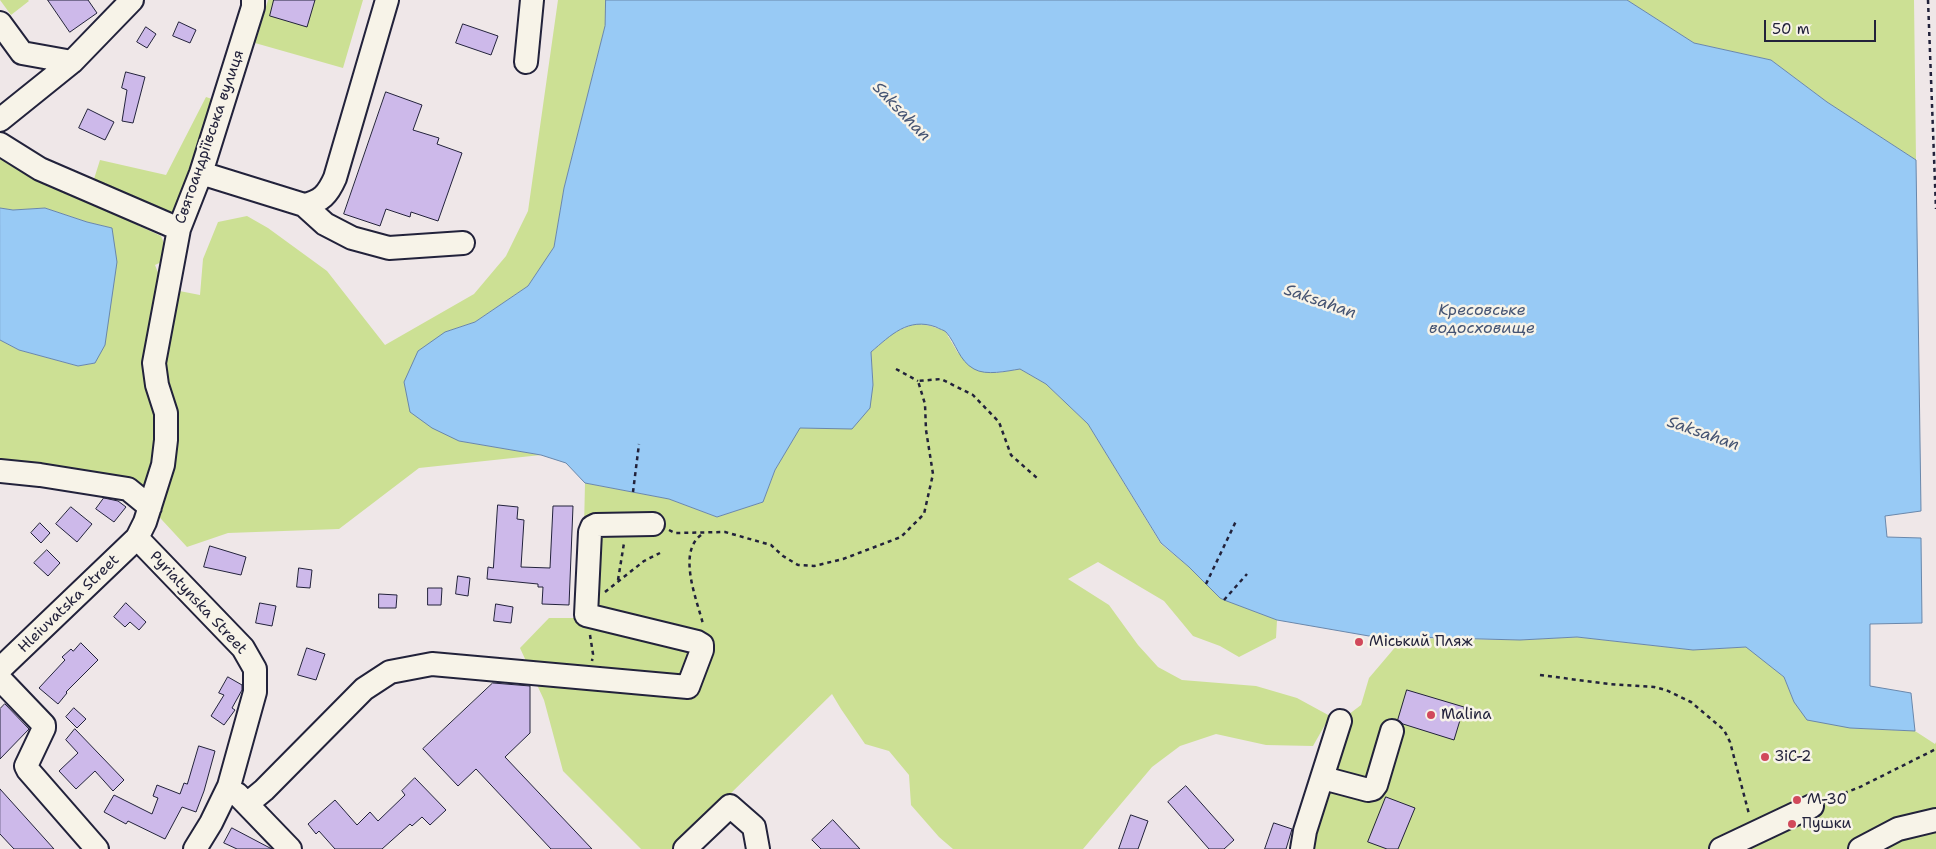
<!DOCTYPE html>
<meta charset="utf-8">
<style>
body{margin:0}
#map{position:relative;width:1936px;height:849px;overflow:hidden;background:#efe7e8;font-family:"Shantell Sans",sans-serif}
canvas{display:block}
.scale{position:absolute;left:1764px;top:20px;width:112px;height:22px;box-sizing:border-box;border:2px solid #22223b;border-top:0;padding-left:6px;font-size:15px;line-height:18px;white-space:nowrap;color:#22223b;-webkit-text-stroke:4px #f7f3e8;paint-order:stroke}
</style>
<div id="map">
<canvas width="1936" height="849"></canvas>
<div class="scale">50 m</div>
</div>
<script>
const ctx = document.querySelector('canvas').getContext('2d');
ctx.lineJoin = 'round';
function fill(path, color) {
  ctx.fillStyle = color;
  ctx.fill(path, 'evenodd');
}
function strokePath(path, color, width, dash) {
  ctx.strokeStyle = color;
  ctx.lineWidth = width;
  ctx.lineCap = dash ? 'butt' : 'round';
  ctx.setLineDash(dash || []);
  ctx.stroke(path);
}
function write(font, color, halo, rows, align = 'center') {
  ctx.font = font + ' "Shantell Sans",sans-serif';
  ctx.lineWidth = 5;
  ctx.setLineDash([]);
  ctx.textBaseline = 'middle';
  ctx.strokeStyle = halo;
  ctx.fillStyle = color;
  for (const [text, x, y, turn = 0] of rows) {
    ctx.save();
    ctx.translate(x, y);
    ctx.rotate((+turn || 0) * Math.PI / 180);
    ctx.textAlign = isNaN(turn) ? turn : align;
    if (halo) ctx.strokeText(text, 0, 0);
    ctx.fillText(text, 0, 0);
    ctx.restore();
  }
}
fill(new Path2D(`
 M0,0h28l1,1 -18,14z
 M268,0h95l-20,68 -88,-25z
 M558,0h48l-1,26 -41,162 -10,59 -26,39 -53,36 -30,10 14,109 82,14 -122,13 -80,61 -111,4 -41,14 -37,-40 -22,-18 -128,-18v-131l19,10 59,16 17,-3 17,-135 -25,-6 -42,-14 -32,2 -13,-2v-71l133,86 28,13 9,22 -15,7 9,23 36,7 3,-36 15,-37 29,-6 21,12 59,43 58,74 89,-51 32,-38 22,-45z
 M1627,0h287l2,160 -89,-58 -56,-42 -77,-17z
 M206,97l9,3 -40,120 -81,-41 6,-19 66,15z
 M916,323l15,3 14,5 13,22 39,20 23,-4 26,15 42,40 73,120 28,23 31,31 57,22 -1,18 -37,19 -19,-11 -27,-10 -29,-35 -66,-39 -30,17 41,26 29,40 20,22 24,13 74,6 41,12 33,18 -17,30 -47,-1 -50,-11 -36,12 -28,21 -69,82h-130l-14,-12 -28,-32 -2,-30 -20,-24 -24,-7 -24,-35 -9,-15 -158,155h-33l-78,-78 -19,-71 -24,-52 29,-30h33l3,-135 84,16 48,18 46,-15 12,-32 25,-43 73,-42 -2,-33 22,-19z
 M1577,637l116,13 54,-3 37,30 10,25 56,26 65,3 20,13 1,-2v107h-634l42,-131 17,-13 8,-27 34,-40 117,2z`), '#cce094');
const water = new Path2D(`
 M606,0h1021l67,43 77,17 56,42 89,58 5,351 -36,5 2,21 34,1 1,85 -52,1v62l41,7 4,38 -65,-3 -43,-8 -13,-18 -10,-25 -38,-30 -53,3 -116,-13 -57,3 -151,-4 -92,-16 -53,-20 -4,-2 -31,-31 -28,-24 -73,-119 -42,-40 -26,-15c-13,2 -34,7 -46,0 -15,-8 -18,-26 -28,-37 -2,-2 -7,-3 -10,-5 -28,-10 -45,8 -65,25l2,33 -3,23 -18,21 -52,-1 -25,42 -12,32 -46,15 -48,-18 -84,-16 -19,-20 -25,-8 -82,-14 -27,-13 -22,-16 -6,-30 14,-31 27,-19 30,-10 53,-36 26,-39 10,-59 41,-162z
 M0,208l13,2 32,-2 42,14 25,6 5,34 -12,83 -10,18 -17,3 -59,-16 -19,-10z`);
fill(water, '#98caf5');
strokePath(water, '#6987ab', 1);
const building = new Path2D(`
 M48,0h40l9,13 -27,19z
 M274,0h41l-8,27 -37,-11z
 M179,22l17,8 -6,13 -17,-7z
 M463,24l35,12 -7,19 -35,-12z
 M146,27l10,7 -9,14 -10,-6z
 M126,72l19,5 -12,46 -11,-2 5,-31 -5,-2z
 M386,92l36,13 -9,25 26,8 -2,6 25,9 -24,68 -27,-9 -1,5 -24,-8 -6,17 -36,-12z
 M88,109l26,13 -9,18 -26,-12z
 M104,498l14,3 8,6 -12,15 -18,-13z
 M498,505l20,2 -1,12 7,1 -3,47 29,1 3,-62h20l-4,99 -27,-1 1,-17h-5v-3l-51,-5 1,-12 5,1z
 M71,507l21,17 -15,18 -21,-18z
 M40,523l10,10 -9,10 -10,-10z
 M210,546l36,11 -5,18 -37,-8z
 M47,550l13,13 -12,13 -14,-13z
 M299,568l13,2 -2,18 -13,-1z
 M458,576l12,2 -2,18 -12,-2z
 M428,588h14l-1,17h-13z
 M379,594l18,1 -1,13h-17z
 M126,603l20,19 -7,8 -9,-8 -5,5 -11,-10z
 M260,603l16,3 -4,20 -16,-3z
 M496,604l17,3 -2,16 -17,-2z
 M81,643l17,17 -32,32 1,1 -9,11 -19,-16 26,-28 -3,-3 9,-8 2,2z
 M307,648l18,6 -9,26 -18,-5z
 M228,677l14,8v5l-10,18 3,2 -11,15 -13,-9 13,-21 -5,-2z
 M493,683l37,3v47l-25,24 87,92h-41l-75,-80 -18,17 -35,-37z
 M1407,690l57,17 -10,33 -51,-16 -5,-4z
 M5,704l24,25 -29,30v-50z
 M74,708l12,11 -9,9 -11,-11z
 M75,729l49,51 -11,11 -18,-20 -19,18 -17,-18 19,-18 -12,-13z
 M199,746l16,5 -11,40 -8,21 -14,-5 -17,32 -37,-18 -2,3 -22,-12 10,-17 38,19 6,-16 -5,-2 4,-11 23,9 4,-11 3,1z
 M415,778l31,32 -16,15 -8,-8 -10,9 -2,-2 -28,25h-47l-16,-18 -3,3 -8,-10 27,-24 22,25 13,-13 8,9 27,-26 -3,-4z
 M1186,786l48,54 -10,9h-15l-41,-47z
 M0,789l54,60h-40l-14,-15z
 M1386,797l29,11 -17,41h-11l-19,-7z
 M1131,815l17,6 -10,28h-19z
 M833,820l27,29h-39l-9,-9z
 M1274,823l18,6 -6,20h-21z
 M232,828l38,20 2,1h-35l-13,-6z`);
fill(building, '#cdb9ea');
strokePath(building, '#22223b', 1);
const minor = new Path2D(`
 M0,23l22,30 50,9
 M526,62l6,-62
 M0,120l72,-58 60,-62
 M0,144l40,25 139,60
 M201,173l103,32c17,-3 24,-11 31,-27l52,-178
 M304,205l21,19 27,14 37,10 74,-5
 M0,471l40,4 88,14 22,18
 M137,538l106,110 12,21v23l-26,94 -18,37 -16,26
 M0,669l137,-131 8,-16 18,-57 3,-25v-27l-9,-28 -3,-22 25,-134 22,-56 52,-166v-7
 M0,679l44,46v3l-18,38 2,4 69,79
 M1323,778l45,12 5,-1 3,-4 16,-54
 M237,794l53,55
 M247,804l17,-14 100,-101 26,-17 42,-8 256,23 14,-37v-5l-5,-3 -111,-27 4,-83 2,-5 4,-2 57,-1
 M685,849l45,-43 24,21 4,22
 M1302,849l3,-18 35,-110
 M1721,849l91,-43
 M1860,849l38,-20 38,-9`);
strokePath(minor, '#22223b', 26);
strokePath(new Path2D(`
 M1928,0l8,209
 M896,369l22,12
 M633,492l6,-48
 M669,530l6,3 50,-1 46,13 12,11 15,9 16,1 29,-7 58,-22 23,-23 9,-40 -7,-44 -1,-26 -7,-23 23,-2 32,16 26,27 12,33 26,23
 M701,535c-24,18 -4,65 2,89
 M618,580l6,-37
 M1206,584l31,-65
 M605,592l39,-31 16,-8
 M1224,600l23,-26
 M590,635l3,19 -1,7
 M1540,675l69,9 45,3 12,3 25,12 33,28 6,12 19,72
 M1829,799l31,-12 76,-38`), '#22223b', 2.5, [4, 4]);
strokePath(minor, '#f7f3e8', 22);
for (const [x, y, r, color] of [
 [1359,642,5,"#d1495b"],
 [1431,715,5,"#d1495b"],
 [1765,757,5,"#d1495b"],
 [1797,800,5,"#d1495b"],
 [1792,824,5,"#d1495b"]
]) {
  const dot = new Path2D();
  dot.arc(x, y, r, 0, 2 * Math.PI);
  ctx.fillStyle = color;
  ctx.fill(dot);
  strokePath(dot, '#f7f3e8', 2);
}
write('15px', '#22223b', '#f7f3e8', [
 ["Святоандріївська вулиця",210,137,-71],
 ["Pyriatynska Street",198,603,47],
 ["Hleiuvatska Street",69,604,-44]
]);
write('15px', '#22223b', '#f7f3e8', [
 ["Міський Пляж",1369,642],
 ["Malina",1441,715],
 ["ЗіС-2",1775,757],
 ["М-30",1807,800],
 ["Пушки",1802,824]
], 'left');
write('italic 16px', '#455473', '#f7f3e8', [
 ["Saksahan",901,112,46],
 ["Saksahan",1320,302,19],
 ["Кресовське",1482,311],
 ["водосховище",1482,329],
 ["Saksahan",1703,434,19]
]);
</script>
